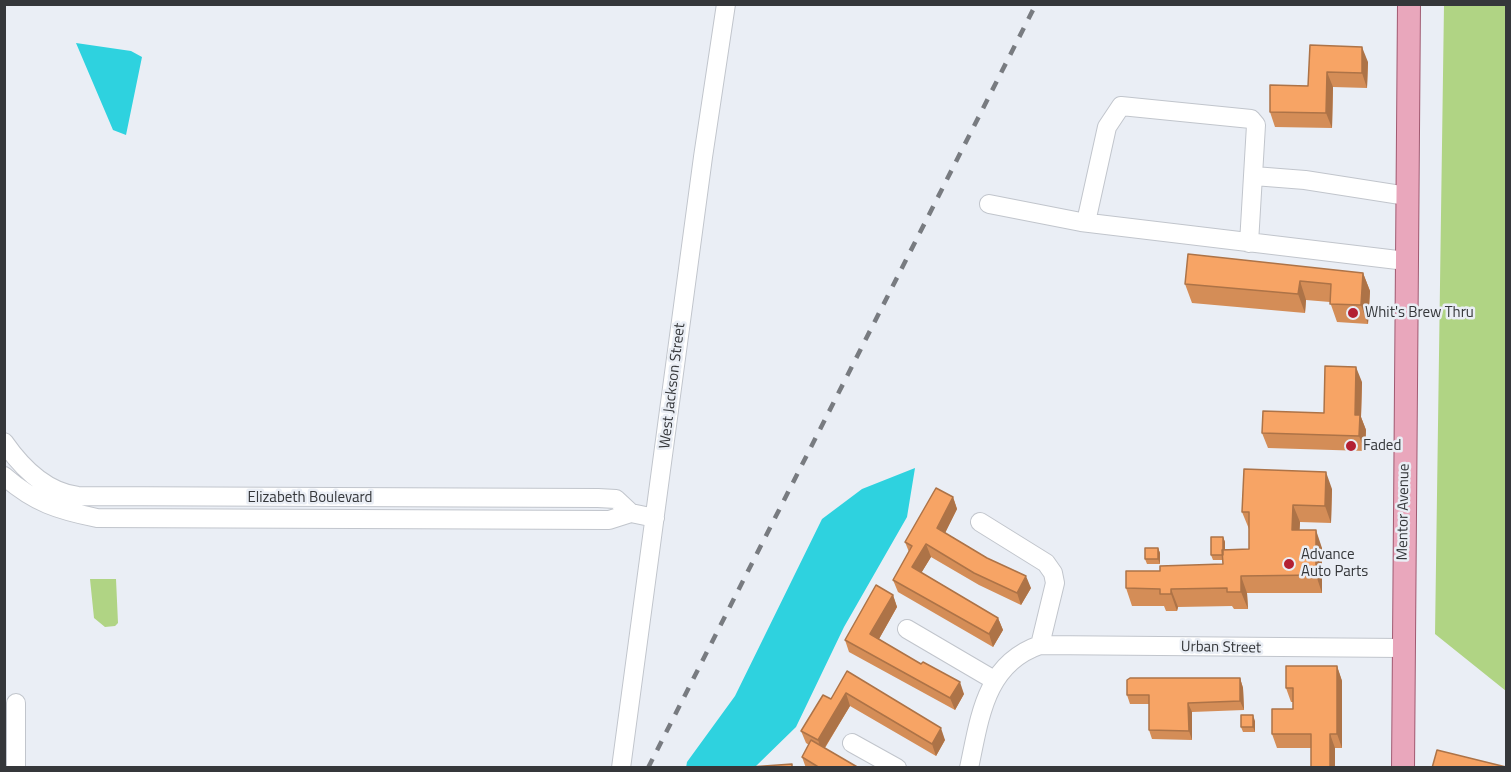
<!DOCTYPE html>
<style>
body{margin:0}
#map{position:relative;width:1511px;height:772px;overflow:hidden;background:#eaeef5;font-family:"Titillium Web",sans-serif}
canvas{display:block}
.frame{position:absolute;inset:0;border:6px solid #35373a;pointer-events:none}
</style>
<div id="map">
<canvas width="1511" height="772"></canvas>
<div class="frame"></div>
</div>
<script>
const ctx = document.querySelector('canvas').getContext('2d');
ctx.lineJoin = 'round';
function fill(path, color) {
  ctx.fillStyle = color;
  ctx.fill(path, 'evenodd');
}
function strokePath(path, color, width, dash) {
  ctx.strokeStyle = color;
  ctx.lineWidth = width;
  ctx.lineCap = dash ? 'butt' : 'round';
  ctx.setLineDash(dash || []);
  ctx.stroke(path);
}
function write(font, color, halo, rows, align = 'center') {
  ctx.font = font + ' "Titillium Web",sans-serif';
  ctx.lineWidth = 5;
  ctx.setLineDash([]);
  ctx.textBaseline = 'middle';
  ctx.strokeStyle = halo;
  ctx.fillStyle = color;
  for (const [text, x, y, turn = 0] of rows) {
    ctx.save();
    ctx.translate(x, y);
    ctx.rotate((+turn || 0) * Math.PI / 180);
    ctx.textAlign = isNaN(turn) ? turn : align;
    if (halo) ctx.strokeText(text, 0, 0);
    ctx.fillText(text, 0, 0);
    ctx.restore();
  }
}
fill(new Path2D(`
 M1444,5h62v686l-71,-57z
 M90,579h26l2,44 -3,3 -10,1 -11,-9z`), '#b0d484');
fill(new Path2D(`
 M76,43l55,8 11,6 -16,78 -13,-5z
 M915,468l-8,49 -63,110 -48,100 -41,40 -69,1 1,-6 48,-66 87,-177 40,-30z`), '#2ed2df');
const minor = new Path2D(`
 M1254,176l51,4 102,16
 M989,204l92,18 325,39
 M1086,222l21,-95 14,-21 130,13 5,6 -7,118
 M4,442c18,26 42,50 74,54l520,2 18,1 15,14
 M4,476c31,27 54,34 93,42l512,2 22,-7 24,5
 M907,629l87,51
 M1040,645l362,3
 M16,703v65
 M852,743l45,25
 M621,768l82,-611 23,-153
 M969,768c11,-51 16,-104 71,-123l15,-62 -2,-10 -7,-10 -66,-41`);
const major = new Path2D(`
 M1403,768l6,-764`);
strokePath(minor, '#c1c5cc', 20);
strokePath(major, '#a15a71', 24);
strokePath(minor, '#fff', 18);
strokePath(major, '#e9a7bc', 22);
strokePath(new Path2D(`
 M648,768l388,-764`), '#787b80', 4.5, [10, 10]);
fill(new Path2D(`
 M1310,45l58,17 -1,26 -34,-1 -1,41 -57,-1 -5,-15 38,-26z
 M1363,273l7,18 -2,33 -31,-2 -7,-20 -24,-2 -1,13 -113,-10 -7,-19z
 M1362,382l-1,35 5,13 -1,21 -97,-3 -6,-15 62,-20z
 M1332,489l-1,34 -31,-1 -1,8 23,18v45h-75l1,16h-14l-2,-3 -54,1 -1,4h-11l-2,-5h-32l-6,-18 34,-17 63,-7v-4h-10l-2,-5 12,-18 2,5v7h24v-20l-7,-17z
 M953,497l4,12 -12,24 86,55 -10,17 -42,-20 -48,-28 -10,16 77,45 5,12 -10,17 -95,-55 -5,-12 16,-28 -4,-10z
 M1158,548l2,5v11h-13l-2,-5z
 M893,595l4,12 -18,32 85,55 -9,16 -106,-58 -4,-12z
 M1337,666l5,15v67h-65l-5,-14 21,-25v-7h-2l-5,-14z
 M847,671l98,69 -9,16 -86,-50 -25,42 34,20h-53l-4,-11 7,-12 -3,-2 -5,-12 30,-32z
 M1240,678l3,10 1,22 -52,2v28l-40,-1 -3,-9v-26h-19l-3,-9z
 M1255,721v11h-12l-2,-5z`), '#d48d57');
fill(new Path2D(`
 M1362,47l6,15 -1,26 -5,-15z
 M1327,72l6,15 -1,41 -6,-15z
 M1363,273l7,18 -2,33 -7,-19z
 M1300,281l6,19 -1,13 -7,-19z
 M1356,367l6,15 -1,35 5,13 -1,21 -6,-15 -4,-21z
 M1326,472l6,17 -1,34 -6,-17z
 M953,497l4,12 -16,32 -4,-13z
 M1293,505l7,17 -1,26 -7,-18z
 M1316,530l6,18v45l-6,-18z
 M1223,537l2,5v18l-2,-5z
 M926,544l5,13 -14,23 -5,-13z
 M1158,548l2,5v11l-2,-5z
 M1026,576l5,12 -10,17 -4,-12z
 M1241,576l6,17 1,16 -7,-17z
 M1171,589l7,18 -1,4 -6,-17z
 M893,595l4,12 -22,39 -5,-12z
 M998,618l5,12 -10,17 -4,-13z
 M1337,666l5,15v67l-5,-14z
 M1240,678l3,10 1,22 -4,-9z
 M960,682l4,12 -9,16 -5,-12z
 M846,693l4,13 -28,46 -4,-12z
 M1188,703l4,9v28l-3,-9z
 M1253,715l2,6v11l-2,-5z
 M941,728l4,12 -9,16 -4,-12z
 M1330,734l5,14v20h-5z`), '#ad7347');
const building = new Path2D(`
 M1310,45l52,2v26l-35,-1 -1,41 -56,-1v-27l38,1z
 M1188,254l175,19 -2,32 -31,-1 1,-20 -31,-3 -2,13 -113,-10z
 M1325,366l31,1 -1,48h5l-1,21 -97,-3 1,-22 61,2z
 M1244,469l82,3 -1,34 -32,-1 -1,25h24v45l-75,1v16h-14v-4l-56,1v5h-11v-5l-34,-1v-17h34v-5l63,-2 -1,-14 27,-1v-37h-7z
 M936,488l17,9 -16,31 50,30 39,18 -9,17 -43,-20 -48,-29 -14,23 86,51 -9,16 -96,-54 19,-34 -7,-4z
 M1211,537h12v18h-12z
 M1145,548h13v11h-13z
 M876,585l17,10 -23,39 51,30 2,-2 37,20 -10,16 -105,-58z
 M1286,666h51v68h-7v34h-19v-34h-39v-25h21v-21h-7z
 M847,671l94,57 -9,16 -86,-51 -28,47 -17,-9 22,-36 8,4z
 M1130,678h110v23l-52,2 1,28 -40,-1v-35h-22v-15z
 M1241,715h12v12h-12z
 M811,740l48,28h-39l-18,-11z
 M1437,750l69,17v1h-74z
 M792,764v4l-42,-1z`);
fill(building, '#f7a465');
strokePath(building, '#ad7347', 1.5);
for (const [x, y, r, color] of [
 [1353,313,6,"#b32033"],
 [1351,446,6,"#b32033"],
 [1289,564,6,"#b32033"]
]) {
  const dot = new Path2D();
  dot.arc(x, y, r, 0, 2 * Math.PI);
  ctx.fillStyle = color;
  ctx.fill(dot);
  strokePath(dot, '#eaeef5', 2);
}
write('15px', '#35373a', '#eaeef5', [
 ["Whit's Brew Thru",1365,313],
 ["Faded",1363,446],
 ["Advance",1301,555],
 ["Auto Parts",1301,572]
], 'left');
write('15px', '#35373a', '#eaeef5', [
 ["West Jackson Street",673,386,-83],
 ["Elizabeth Boulevard",310,498],
 ["Mentor Avenue",1404,512,-89],
 ["Urban Street",1221,648,1]
]);
</script>
